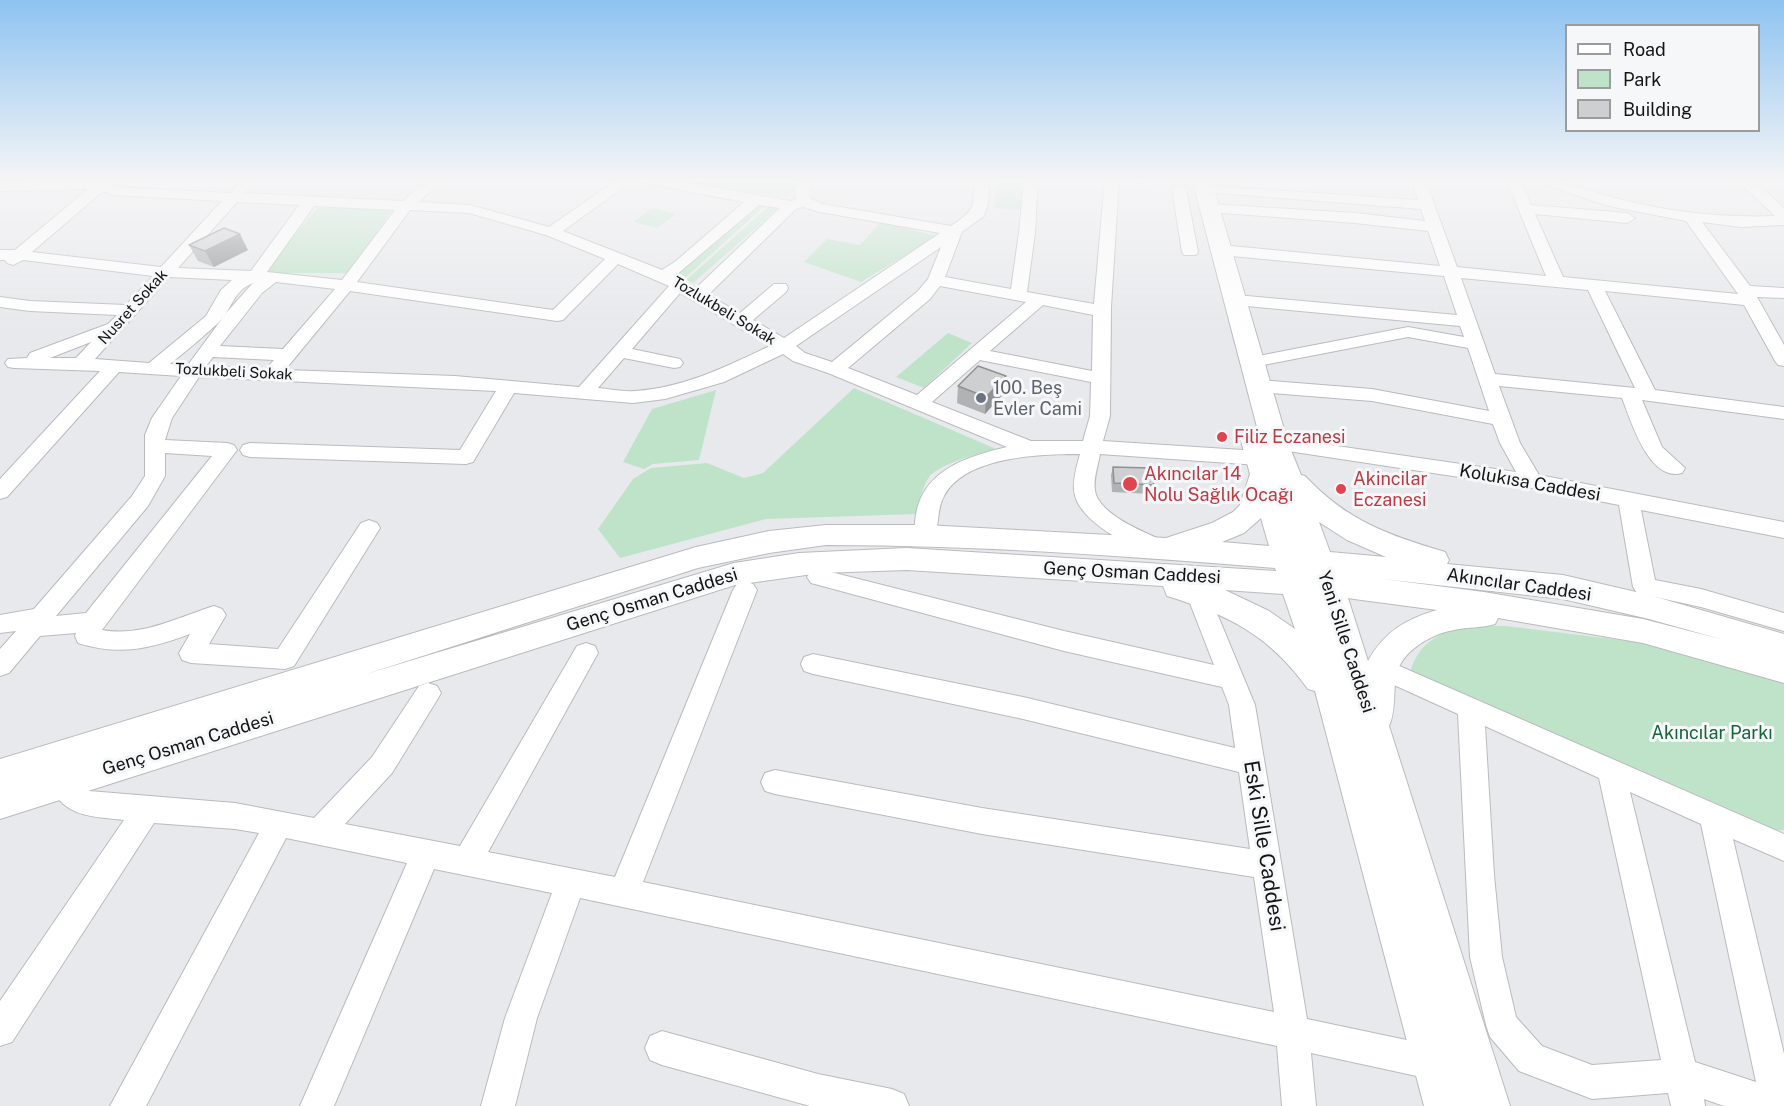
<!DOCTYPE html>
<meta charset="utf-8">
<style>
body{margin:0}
#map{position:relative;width:1784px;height:1106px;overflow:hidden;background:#e8e9ec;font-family:"Public Sans",sans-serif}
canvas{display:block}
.legend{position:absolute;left:1565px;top:24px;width:195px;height:108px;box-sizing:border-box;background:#f6f7f9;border:2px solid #9b9c9d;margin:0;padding:8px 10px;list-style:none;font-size:18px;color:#131414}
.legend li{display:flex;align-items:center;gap:12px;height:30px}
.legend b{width:30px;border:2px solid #9b9c9d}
</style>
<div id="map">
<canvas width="1784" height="1106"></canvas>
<ul class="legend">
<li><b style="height:8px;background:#fff"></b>Road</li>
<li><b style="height:16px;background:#bfe3c9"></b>Park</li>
<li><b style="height:16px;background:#cecfd1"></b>Building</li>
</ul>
</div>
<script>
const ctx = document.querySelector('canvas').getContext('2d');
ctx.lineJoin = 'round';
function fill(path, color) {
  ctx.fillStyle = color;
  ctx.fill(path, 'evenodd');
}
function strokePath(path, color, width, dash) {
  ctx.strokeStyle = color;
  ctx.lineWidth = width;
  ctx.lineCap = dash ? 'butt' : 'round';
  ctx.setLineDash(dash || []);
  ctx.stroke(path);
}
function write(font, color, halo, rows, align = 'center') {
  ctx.font = font + ' "Public Sans",sans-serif';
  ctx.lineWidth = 6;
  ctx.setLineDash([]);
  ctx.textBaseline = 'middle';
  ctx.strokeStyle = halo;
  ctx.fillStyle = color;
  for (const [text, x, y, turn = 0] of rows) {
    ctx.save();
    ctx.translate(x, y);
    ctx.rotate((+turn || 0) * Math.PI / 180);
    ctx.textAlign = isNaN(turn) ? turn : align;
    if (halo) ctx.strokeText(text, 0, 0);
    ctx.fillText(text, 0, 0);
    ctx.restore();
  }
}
fill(new Path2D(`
 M666,179h132l-4,13 -8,6z
 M996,179h29l-3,31 -28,-2z
 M758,201l10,2 -84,76 -11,-4z
 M771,204l10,2 -88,77 -7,-3z
 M317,208h77l-46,65h-85z
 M652,208l24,6 -19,14 -24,-6z
 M881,222l56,14 -76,46 -57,-20 23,-23 33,6z
 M948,333l24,10 -48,45 -28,-11z
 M854,388l142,61c-15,4 -57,15 -67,28 -7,10 -9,25 -11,37l-152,5 -146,39 -22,-29 35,-50 18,-11 56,-5 37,15 19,-5z
 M716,390l-17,70 -46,4 -9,5 -21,-7 29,-53z
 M1464,626h42l139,17 139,40v147l-18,1 -356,-159c10,-31 26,-36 54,-46z`), '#bfe3c9');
const minor = new Path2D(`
 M114,179l-3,5 5,3 114,6 12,-14h15l-12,14 158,8 24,-22h16l-24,23 51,3 79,22 69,-48h17l-72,52 99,39 14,-9 68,-59 -101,-19 -7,-4h32l122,22 6,-1 -1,-6 5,-15h14l-5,15 2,5 12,5 128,22c25,-17 22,-18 24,-47h14l-1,25 -4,12 -22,16 -17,45 66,12 8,-56 5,-54h14l-3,54 -8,59 67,12 11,-125h14l-8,128 -1,109 -7,25 155,10 7,2 3,5 -3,5 -7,2 -158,-11c-2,12 -7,25 -5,37 4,24 51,42 71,51l3,6 -3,6 -8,2c-26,-8 -82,-35 -84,-66 -1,-12 3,-25 6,-36 -39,0 -115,2 -136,42 -8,14 -4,31 -11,45l-8,2 -8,-2c-4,-8 -2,-18 -1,-27 8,-45 53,-58 91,-67l-179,-74 -35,-12 -10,-7 -59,28 -59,17 -32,4 -119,-10 -41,69 -7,2 -216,-7 -7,-2 -3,-5 3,-5 7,-2 210,7 36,-59 -297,-14 -27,41 -7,22 62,3 7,2 3,5 -135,180c40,7 74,-12 112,-24l8,3 4,6 -17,29 69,5 83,-126 8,-3 8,3 3,5 -86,138 -9,3 -94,-6 -9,-3 -3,-7 11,-19c-41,15 -70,22 -112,9l-3,-7 1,-3 -36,3 -31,37 -9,3v-27l16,-18 -16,2v-18l34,-6 98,-113 13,-20v-41l7,-17 29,-42 -62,-4 -112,125 -7,2v-20l100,-108 -86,-3 -6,-1 -3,-4 3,-4 19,-1 3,-5 78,-29 9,-9 -87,-4 -30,-4v-10l30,4 96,4 27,-29 -130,-16 -10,5 -6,-2 -2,-3h-5v-10h15l73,-61 -88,2v-8zM103,191l9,4 110,6 -61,66 -129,-15zM237,202l62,3 -48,66 -73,-3zM759,205l21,3 -84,80 -21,-12zM314,206l81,4 -53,70 -75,-8zM803,207l17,5 120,21 -156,105 -31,-18 33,-28 2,-4 -2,-4h-12l-34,29 -32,-18 88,-86zM410,210l59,3 77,22 59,24 -52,51 -196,-28zM941,247l-13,32 -10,12 -86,71 -27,-9 -9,-7zM618,264l51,22 -90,101 -124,-11 -170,-6 65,-79 207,30 6,-1zM169,277l63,3 -11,10 -15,26 -57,47 -54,-4zM276,282l59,7 -52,60 -63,-3 42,-53zM253,283l-26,29 -39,53 -18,-1c16,-13 32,-26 47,-40 15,-13 15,-33 36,-41zM940,286l86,16 -109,93 -69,-27 82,-69zM680,293l90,53c-43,20 -86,42 -135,45 -12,1 -25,-2 -37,-3l26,-30 50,10 6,-1 3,-4 -3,-4 -48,-10zM1043,305l50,10 -1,56 -102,-20zM91,342l-15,16h-26zM213,357l61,3 -8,9 -60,-3zM980,360l111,22 -1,34 -7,25h-52l-99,-39zM165,453l47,3 -126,157 -30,3 92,-110 17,-30z
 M1130,179h61l-1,5 -9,1 5,4 12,63 -2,3h-12l-2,-3 -10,-63 6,-4 -41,-2z
 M1411,179h14l32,88 89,9 -40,-97h14l11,26 96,8 8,5 -8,5 -92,-9 28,63 175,17 -52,-73 -77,-15 -73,-24 -2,-3c30,0 56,13 85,20 50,13 104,19 156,17l-39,-37h16l32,29v17l-43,2 -39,-5 48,64 34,2v10l-27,-1 27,48v21l-6,-1 -3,-4 -31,-56 -139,-14 50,99 129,17v12l-142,-19 20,47 23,21 -3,5c-33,9 -51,-52 -60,-75l-123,-12 21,57 19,32 245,47v16l-143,-28 14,70 46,9 83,24v18l-83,-24 -64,-14 -4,-6 -14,-82 -87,-17 -264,-40 -3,-5 3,-5 7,-1 241,35 -16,-29 -7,-19 -121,-23 -113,-9 -7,-2 -2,-4 2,-4 7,-2 113,9 117,22 -21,-63 -60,-11 -155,30 -6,-1 -3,-4 3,-4 6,-1 155,-30 56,10 -4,-11 -224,-21 -6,-1 -2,-4 2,-4 6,-1 221,20 -13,-39 -223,-21 -8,-5 8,-5 219,21 -12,-35 -73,-8 -146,-11 -7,-4 7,-4 146,9 70,8 -4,-12 -217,-17 -7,-4 2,-3 219,15zM1461,278l127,12 47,98 -140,-14z
 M819,569l245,62 150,34 -28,-72 4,-6 8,-3 8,3 49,118 52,314 128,27 12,5 5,12 -5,12 -12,5 -124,-27 5,53h-34l-5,-60 -697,-148 -43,120 -22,88h-34l24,-88 47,-125 -118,-24 -100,237h-34l107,-243 -121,-25 -140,268h-36l149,-273 -24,-4 -81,-6 -142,219 -12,4v-45l124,-181c-34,-4 -59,-2 -76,-37l4,-9 10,-3 10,3 17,17 146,12 79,15 58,-61 47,-71 9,-3 9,3 4,7 -4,7 -45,73 -47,51 115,22 117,-200 9,-3 9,3 3,7 -110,199 127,25 118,-287 4,-6 8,-3 8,3 4,6 -114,292 631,130 -20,-135 -272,-43 -207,-40 -10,-3 -4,-9 4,-9 10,-3 207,38 268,41 -11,-77 -216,-53 -210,-45 -9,-3 -3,-7 3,-7 9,-3 210,43 212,51 -6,-43 -7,-18 -158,-36 -253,-68 -4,-6 4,-6z
 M1381,658l403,176v27l-51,-22 51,215v52h-60l-20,-7 1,7h-34l-3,-13 -76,6 -73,-28 -29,-34 -4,-12 -16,-68 -12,-243 -86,-39 -4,-7 4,-7zM1485,726l114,52 62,282 -69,5 -50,-19 -26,-29 -14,-60 -8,-82zM1630,792l71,32 55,258 -61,-20z
 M662,1031l156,43 74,15 12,5 5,12h-99l-148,-41 -12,-5 -5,-12 5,-12z`);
const major = new Path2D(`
 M1192,179h19l77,264 13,32 4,1c42,45 83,59 140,76l4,8 -2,4 116,11 86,20 135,39v49l-141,-40 -145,-25 -3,6c-13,4 -27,3 -41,6 -23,4 -53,21 -58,46 -3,16 0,35 -7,50l121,380h-86l-109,-415 -7,-2c-39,-54 -79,-74 -141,-93l-4,-10 -256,-16 -87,3 -85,12 -735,234v-60l696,-212 73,-16 57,-6h99l241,13 46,-15 21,-11 7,-7 10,-31 -11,-40 4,-6 14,-1zM1261,518l8,28 -47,-4 22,-9zM1319,522l28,18 39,17 -56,-5zM826,545c150,0 299,11 449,23l1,3 -369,-23 -108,5 -65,10 -371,112 335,-107 71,-15zM1383,579l180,20 86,20 75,21 -81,-21 -159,-27zM1225,590l58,4 12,35 -26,-18zM1348,598l6,1 83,11c-31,9 -53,22 -69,51z`);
strokePath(minor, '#babbbd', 2);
strokePath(major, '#babbbd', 2);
fill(minor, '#fff');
fill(major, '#fff');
fill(new Path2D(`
 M189,245l59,5 -34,17 -16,-6z
 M1006,376l-2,17 -19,21 -28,-11 1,-17z
 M1113,467l41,18 -3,9 -39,-2 -1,-17z`), '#b1b2b4');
fill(new Path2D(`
 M240,234l8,16 -34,17 -9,-16z
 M1006,376l-2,17 -19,21 1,-17z`), '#909192');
const building = new Path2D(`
 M224,228l16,6 -35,17 -16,-6z
 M978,366l28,10 -20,21 -28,-11z
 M1113,467l36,1 5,17 -40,-2z`);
fill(building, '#cecfd1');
strokePath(building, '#909192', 1.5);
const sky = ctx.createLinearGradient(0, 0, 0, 334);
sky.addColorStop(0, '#8ec3f1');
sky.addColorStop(0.54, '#f5f5f6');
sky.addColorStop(1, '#f5f5f600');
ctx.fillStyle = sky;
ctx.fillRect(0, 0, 1784, 334);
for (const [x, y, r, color] of [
 [981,398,6,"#6b7280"],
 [1222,437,6,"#e0444e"],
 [1130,484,8,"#e0444e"],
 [1341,489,6,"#e0444e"]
]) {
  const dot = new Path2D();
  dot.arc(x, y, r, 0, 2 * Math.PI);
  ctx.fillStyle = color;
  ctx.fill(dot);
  strokePath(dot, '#f6f7f9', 2);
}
write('15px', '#131414', '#f6f7f9', [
 ["Nusret Sokak",133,307,-48],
 ["Tozlukbeli Sokak",724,311,31],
 ["Tozlukbeli Sokak",234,372,3]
]);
write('18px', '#5b616d', '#f6f7f9', [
 ["100. Beş",993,388],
 ["Evler Cami",993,409]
], 'left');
write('18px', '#be3a42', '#f6f7f9', [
 ["Filiz Eczanesi",1234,437],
 ["Akıncılar 14",1144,474],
 ["Nolu Sağlık Ocağı",1144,495],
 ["Akincilar",1353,479],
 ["Eczanesi",1353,500]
], 'left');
write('18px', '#131414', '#f6f7f9', [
 ["Kolukısa Caddesi",1530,483,10],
 ["Genç Osman Caddesi",1132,573,3],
 ["Akıncılar Caddesi",1519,585,8],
 ["Genç Osman Caddesi",652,600,-17],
 ["Yeni Sille Caddesi",1346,642,72],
 ["Genç Osman Caddesi",188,744,-17]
]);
write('18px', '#166539', '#f6f7f9', [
 ["Akıncılar Parkı",1712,733]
]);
write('21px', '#131414', '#f6f7f9', [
 ["Eski Sille Caddesi",1264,846,81]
]);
</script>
